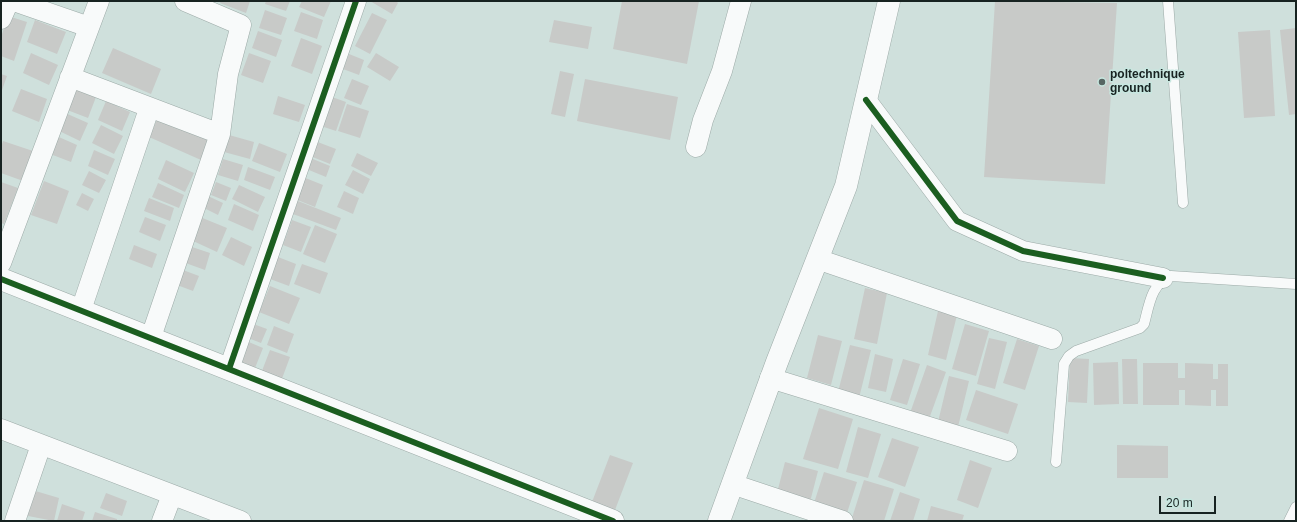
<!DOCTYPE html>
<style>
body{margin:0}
#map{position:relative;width:1297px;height:522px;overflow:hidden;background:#cfe0dc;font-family:Helvetica,sans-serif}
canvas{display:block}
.frame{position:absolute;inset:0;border:2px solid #172321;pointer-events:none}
.scale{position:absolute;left:1159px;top:496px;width:57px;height:18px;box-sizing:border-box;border:2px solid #172321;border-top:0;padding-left:5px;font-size:12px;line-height:14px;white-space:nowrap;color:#172321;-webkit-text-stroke:3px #c8e7e0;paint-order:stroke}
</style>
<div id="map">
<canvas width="1297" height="522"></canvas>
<div class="frame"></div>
<div class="scale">20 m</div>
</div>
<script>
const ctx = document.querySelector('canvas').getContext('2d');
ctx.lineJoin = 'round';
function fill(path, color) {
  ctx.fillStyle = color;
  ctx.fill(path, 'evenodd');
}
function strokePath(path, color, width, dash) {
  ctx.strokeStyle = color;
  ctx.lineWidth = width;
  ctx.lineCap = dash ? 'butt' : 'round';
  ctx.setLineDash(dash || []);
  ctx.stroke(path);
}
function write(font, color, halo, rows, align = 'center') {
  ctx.font = font + ' Helvetica,sans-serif';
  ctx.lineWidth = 3;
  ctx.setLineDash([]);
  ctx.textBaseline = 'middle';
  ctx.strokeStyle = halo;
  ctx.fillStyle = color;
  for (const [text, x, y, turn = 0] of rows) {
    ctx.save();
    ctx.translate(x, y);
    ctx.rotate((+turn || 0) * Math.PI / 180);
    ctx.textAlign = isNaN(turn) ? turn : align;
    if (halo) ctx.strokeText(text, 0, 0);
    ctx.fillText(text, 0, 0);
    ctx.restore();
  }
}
fill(new Path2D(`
 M221,1h29l-4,12 -26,-10z
 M266,1h24l-4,10 -21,-7z
 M302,1h29l-7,16 -25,-10z
 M370,1h26l2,2 -6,11z
 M622,1h77l-12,63 -74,-15z
 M995,1l122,2 -12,181 -121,-7z
 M265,10l22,8 -6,17 -22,-7z
 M301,12l22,8 -6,19 -23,-8z
 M372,13l15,7 -17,34 -15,-8z
 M8,16l19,6 -13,39 -13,-5v-19z
 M35,20l31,12 -9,22 -30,-12z
 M554,20l38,7 -4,22 -39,-7z
 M1296,28v86l-7,1 -9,-85z
 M1270,30l5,86 -31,2 -6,-86z
 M258,31l24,9 -6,17 -24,-9z
 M301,38l21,8 -10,28 -21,-8z
 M113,48l48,21 -10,25 -49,-21z
 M31,53l27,12 -9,20 -26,-12z
 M249,53l22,8 -8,22 -22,-8z
 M376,53l23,14 -9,14 -23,-14z
 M349,54l15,6 -5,15 -16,-6z
 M560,71l14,3 -9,43 -14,-3z
 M1,74l6,2 -6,17z
 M352,79l17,7 -8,19 -17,-7z
 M585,79l93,18 -8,43 -93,-19z
 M70,87l26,10 -8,21 -26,-10z
 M21,89l26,10 -8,23 -27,-11z
 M278,96l27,9 -6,17 -26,-8z
 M332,97l14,5 -10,29 -15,-5z
 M106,101l24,11 -8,19 -24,-11z
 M347,104l22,7 -9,27 -22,-7z
 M63,112l25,11 -8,18 -25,-12z
 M158,117l52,23 -9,20 -52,-23z
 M101,125l22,11 -9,18 -22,-11z
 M52,134l25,11 -6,17 -26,-10z
 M229,135l25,7 -4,17 -26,-7z
 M3,141l33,11 -10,30 -25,-9v-26z
 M315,141l21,8 -6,15 -20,-8z
 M259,143l28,11 -7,18 -28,-11z
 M94,150l21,9 -7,16 -20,-9z
 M357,153l21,10 -7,13 -20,-10z
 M308,157l22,9 -4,11 -22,-9z
 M223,159l20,6 -5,16 -20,-6z
 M166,160l28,13 -9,19 -27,-13z
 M248,167l27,10 -5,13 -26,-10z
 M353,170l17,9 -7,15 -18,-9z
 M89,171l17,9 -7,13 -17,-8z
 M303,177l20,8 -8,22 -20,-8z
 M44,181l25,10 -12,33 -26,-9z
 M1,182l17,6 -14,36 -3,-1z
 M216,182l15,6 -5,13 -15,-6z
 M158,183l26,12 -5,13 -27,-11z
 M239,185l26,12 -7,15 -26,-13z
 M344,191l15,7 -6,16 -16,-7z
 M82,193l12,6 -6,12 -12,-6z
 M208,196l15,7 -5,12 -16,-8z
 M149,198l25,10 -4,13 -26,-10z
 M298,201l43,17 -5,12 -43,-16z
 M234,204l25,11 -6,16 -25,-11z
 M145,217l21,8 -6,16 -21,-9z
 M200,217l27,11 -10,24 -26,-12z
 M292,220l19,7 -10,25 -18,-7z
 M315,225l22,9 -12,29 -22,-9z
 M231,237l21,10 -8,19 -22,-11z
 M134,245l23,9 -5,14 -23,-9z
 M186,245l24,8 -5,17 -25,-9z
 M278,257l18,7 -7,22 -19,-7z
 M302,264l26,9 -8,21 -26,-10z
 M183,270l16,6 -6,15 -16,-6z
 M270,286l30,12 -11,26 -30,-12z
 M865,288l22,5 -10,51 -23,-5z
 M938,311l19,4 -11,45 -18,-5z
 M248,322l19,7 -6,14 -18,-7z
 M965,324l24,7 -13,45 -24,-7z
 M274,326l20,8 -7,19 -20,-8z
 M818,335l24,6 -11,44 -24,-7z
 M989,338l18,4 -12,47 -18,-5z
 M1017,339l22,7 -14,44 -22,-7z
 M244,340l19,8 -8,20 -19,-8z
 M850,345l21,5 -13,52 -21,-6z
 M270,350l20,7 -10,27 -20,-8z
 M875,354l18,5 -7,33 -18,-4z
 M1070,358l19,1 -2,44 -19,-1z
 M903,359l17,5 -13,41 -17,-5z
 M1122,359h15l1,45h-15z
 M1118,362l1,42 -25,1 -1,-42z
 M1143,363h35v15h7v-15l28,1v15h5v-15h10v42h-12v-16h-5v16l-26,-1v-15h-6v15h-36z
 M927,365l19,7 -17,47 -19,-6z
 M949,376l20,5 -11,46 -20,-5z
 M976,390l42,14 -10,30 -42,-14z
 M819,408l34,11 -15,50 -35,-10z
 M858,427l23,7 -13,44 -22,-6z
 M892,438l27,9 -14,40 -27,-10z
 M1117,445l51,1v32h-51z
 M610,455l23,8 -18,47 -23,-8z
 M970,460l22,8 -14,40 -21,-8z
 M785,462l33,9 -8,31 -33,-9z
 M824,472l33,10 -10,31 -33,-10z
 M864,480l30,9 -10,32h-33z
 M32,490l27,8 -5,23 -31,-6z
 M900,492l20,7 -7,22h-23z
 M106,493l21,8 -5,15 -22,-8z
 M62,504l23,8 -3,9h-25z
 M931,506l33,9 -2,6h-35z
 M95,512l22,7v2h-25z`), '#c8cac8');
const lane = new Path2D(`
 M1168,1l15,202
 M1056,462l8,-98 5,-8 7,-5 64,-23 4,-4c5,-18 7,-41 27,-48l125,8
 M1289,521l7,-14`);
const street = new Path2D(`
 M14,1l75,26
 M1,19l8,-18
 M70,77l150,57
 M866,100l91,121 66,30 140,27
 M696,147l7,-27 19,-49 19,-70
 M817,259l235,80
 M1,263l98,-262
 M81,310l68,-201
 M151,337l69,-203 8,-60 13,-49 -56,-24
 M229,369l127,-368
 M770,378l237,73
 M1,429l240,92
 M732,484l111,37
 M15,521l26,-76
 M162,521l10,-26`);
const secondary = new Path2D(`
 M1,279l612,242
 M719,521l58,-159 69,-176 43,-185`);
strokePath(lane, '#9caaa7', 11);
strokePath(street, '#9caaa7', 21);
strokePath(secondary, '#9caaa7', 23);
strokePath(lane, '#f8fafa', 10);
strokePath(street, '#f8fafa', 20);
strokePath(secondary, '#f8fafa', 22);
strokePath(new Path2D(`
 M866,100l91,121 66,30 140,27
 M1,279l612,242
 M229,369l127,-368`), '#1b5e20', 6);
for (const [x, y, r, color] of [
 [1102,82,4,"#576562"]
]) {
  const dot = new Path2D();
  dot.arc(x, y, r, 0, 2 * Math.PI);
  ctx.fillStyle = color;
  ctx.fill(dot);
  strokePath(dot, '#c8e7e0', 1.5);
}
write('bold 12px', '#172321', '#c8e7e0', [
 ["poltechnique",1110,75],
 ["ground",1110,89]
], 'left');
</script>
